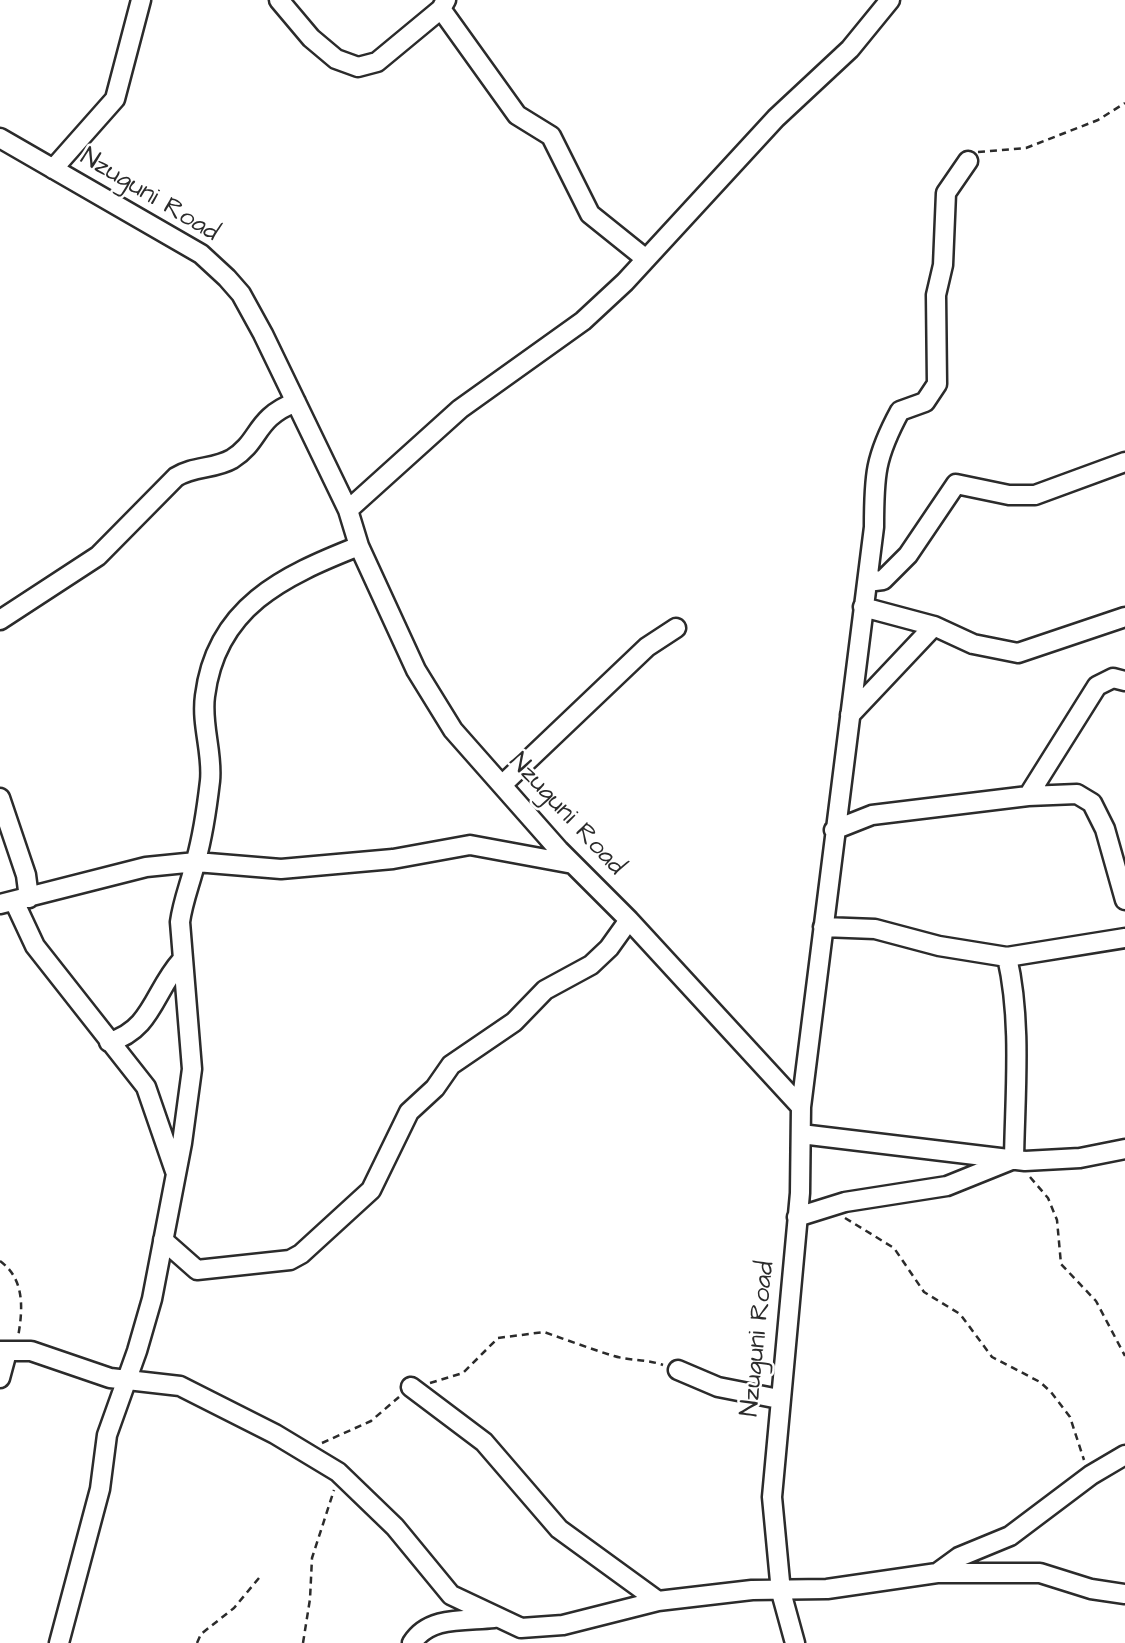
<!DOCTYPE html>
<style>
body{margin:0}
canvas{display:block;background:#fff}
</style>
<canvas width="1125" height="1643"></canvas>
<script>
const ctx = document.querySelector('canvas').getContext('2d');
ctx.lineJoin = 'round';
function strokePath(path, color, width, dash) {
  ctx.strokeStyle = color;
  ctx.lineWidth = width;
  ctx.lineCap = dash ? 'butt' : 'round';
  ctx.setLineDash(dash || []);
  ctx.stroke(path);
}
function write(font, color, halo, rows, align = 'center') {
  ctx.font = font + ' "Architects Daughter",sans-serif';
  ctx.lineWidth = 5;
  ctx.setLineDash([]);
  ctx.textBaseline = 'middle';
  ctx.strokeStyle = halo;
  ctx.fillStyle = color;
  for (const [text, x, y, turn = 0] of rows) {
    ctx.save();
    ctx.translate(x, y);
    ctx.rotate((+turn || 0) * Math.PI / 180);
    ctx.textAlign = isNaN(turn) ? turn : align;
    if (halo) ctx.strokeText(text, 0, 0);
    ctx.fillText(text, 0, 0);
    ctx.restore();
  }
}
const minor = new Path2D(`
 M279,0l32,38 25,21 22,8 19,-5 64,-53 5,-9
 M441,9l76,106 34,21 39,78 56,45
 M0,138l201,116 26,24 14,16 22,40 85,176 11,36 57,124 37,60 106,120 70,70 172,187
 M53,169l62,-70 26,-99
 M348,510l112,-101 123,-88 42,-39 151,-164 74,-69 40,-49
 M867,582l16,-2 25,-25 48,-71 53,11h26l90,-33
 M863,607l71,19
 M0,620l98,-64 78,-79c17,-11 39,-8 56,-18 29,-18 22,-41 64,-57
 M850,715l84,-89 39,18 45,9 107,-36
 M502,785l145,-138 29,-19
 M1028,796l69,-110 16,-8 12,3
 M0,798l26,77 3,23
 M834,830l38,-15 156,-19 49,-2 15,9 13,26 20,71
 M14,901l21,45 111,141 29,84
 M0,904l146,-37 50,-5 85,7 112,-10 77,-14 103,19
 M823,927l52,2 64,17 68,11c15,64 8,137 7,202
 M1007,957l118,-19
 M109,1042c43,-12 45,-51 72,-81
 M801,1134l224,27 55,-3 45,-9
 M797,1217l48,-15 102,-16 67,-27
 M163,1240l34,30 93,-10 11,-6 70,-64 38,-78 26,-24 16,-23 63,-43 31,-32 46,-25 18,-17 20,-28
 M0,1351h31l79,27 70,8 95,48 63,38 57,55 56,68 70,33 42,-3 95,-24 94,-11 75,-1 110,-16h103l51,16 34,5
 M678,1370l40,17 61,12
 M0,1378l7,-26
 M411,1387l73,55 75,87 99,72
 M937,1573l22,-16 51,-21 81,-61 34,-20
 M59,1643l41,-154 7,-54 30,-84 15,-52 30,-156 10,-74 -12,-147c3,-22 11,-40 16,-62 7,-25 11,-53 14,-79 3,-28 -9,-56 -5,-85 11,-89 78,-120 154,-150
 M412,1643c17,-27 53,-22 82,-25
 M795,1643l-14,-51 -9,-95 28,-304 1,-86 73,-580c0,-52 1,-70 26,-116l25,-9 12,-18 -1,-89 7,-30 3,-72 22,-32`);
strokePath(minor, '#2b2b2b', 23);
strokePath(new Path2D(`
 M978,152l48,-4 72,-28 27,-17
 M1030,1177l18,21 9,22 4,44 35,37 29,55
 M845,1218l49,30 30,44 36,22 32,43 48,25 11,10 19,25 14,43
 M0,1261c25,18 23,48 18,76
 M430,1383l33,-10 35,-35 46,-6c23,8 47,17 70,24 17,5 32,3 49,9
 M322,1443l49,-22 28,-24
 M197,1643l4,-9 33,-26 25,-30
 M303,1643l7,-44 2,-41 22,-68`), '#2b2b2b', 2.5, [7, 5]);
strokePath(minor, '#fff', 18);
write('26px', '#2b2b2b', '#fff', [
 ["Nzuguni Road",149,196,31],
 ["Nzuguni Road",566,815,47],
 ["Nzuguni Road",759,1339,-84]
]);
</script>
